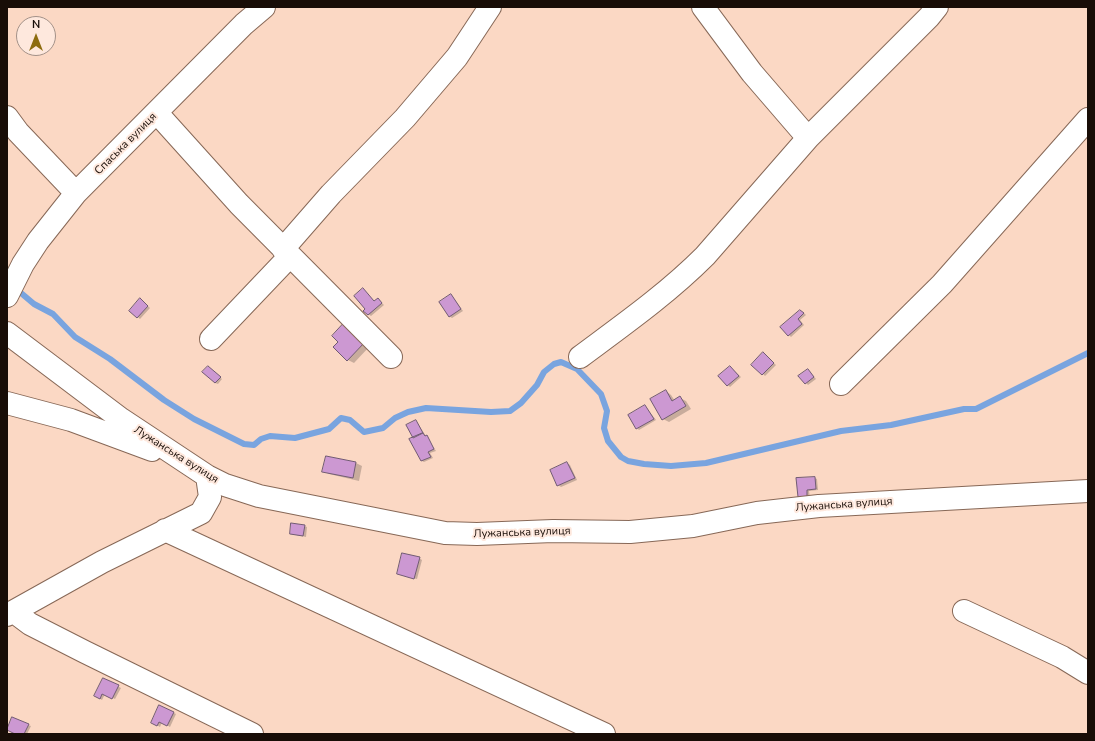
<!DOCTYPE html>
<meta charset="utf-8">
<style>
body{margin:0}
#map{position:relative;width:1095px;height:741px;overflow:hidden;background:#fbd8c4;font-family:"Nunito Sans",sans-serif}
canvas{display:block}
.frame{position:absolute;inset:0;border:8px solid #180d07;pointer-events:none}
.north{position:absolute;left:16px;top:16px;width:40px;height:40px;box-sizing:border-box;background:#fee8dd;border:1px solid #a29087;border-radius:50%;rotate:0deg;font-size:11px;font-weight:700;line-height:16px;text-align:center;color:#180d07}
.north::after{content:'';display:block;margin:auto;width:14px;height:18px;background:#8d6c0f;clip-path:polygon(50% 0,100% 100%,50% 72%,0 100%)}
</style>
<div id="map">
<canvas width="1095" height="741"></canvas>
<div class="frame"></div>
<div class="north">N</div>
</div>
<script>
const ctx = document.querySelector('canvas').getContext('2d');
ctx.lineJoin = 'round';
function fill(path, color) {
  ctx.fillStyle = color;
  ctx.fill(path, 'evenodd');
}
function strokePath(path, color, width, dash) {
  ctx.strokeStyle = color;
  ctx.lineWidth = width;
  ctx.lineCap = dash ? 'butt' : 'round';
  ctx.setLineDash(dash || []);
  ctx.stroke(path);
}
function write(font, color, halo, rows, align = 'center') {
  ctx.font = font + ' "Nunito Sans",sans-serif';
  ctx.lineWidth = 4;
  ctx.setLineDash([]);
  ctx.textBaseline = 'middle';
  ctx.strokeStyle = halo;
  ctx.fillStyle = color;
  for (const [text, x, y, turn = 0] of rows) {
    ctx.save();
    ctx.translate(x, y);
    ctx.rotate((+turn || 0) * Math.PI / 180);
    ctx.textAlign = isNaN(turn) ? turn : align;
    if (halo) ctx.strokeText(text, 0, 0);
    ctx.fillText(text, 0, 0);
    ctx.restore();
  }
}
fill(new Path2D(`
 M363,289l12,13 3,-3 6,6 -13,11 -3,-2z
 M451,295l12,16 -11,7 -3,-2z
 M142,301l8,7 -10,11 -10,-9z
 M803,312l3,3 -6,5 4,5 -13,12 -10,-10z
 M333,336l37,10 -16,17 -6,-3 -9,-18z
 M765,355l11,10 -11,11 -2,-2z
 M730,367l11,10 -11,10 -2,-2z
 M210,368l12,11 -4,5 -3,-1z
 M808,370l8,9 -8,6 -8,-9z
 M666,391l5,4 4,6 5,-3 6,3 5,8 -22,13 -6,-3z
 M645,406l11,14 -17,10 -2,-2z
 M416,421l20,30 -6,2 3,5 -9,4 -2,-1 -8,-23z
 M327,457l29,6 6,3 -3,15 -30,-7 -6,-3z
 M567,463l3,2 7,15 -16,7 -3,-2z
 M815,478l2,1 1,11 -9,1 1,7 -11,-1z
 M304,526l3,1 -1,10 -15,-3z
 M419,558l3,2 -5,19 -19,-5z
 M103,679l18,9 -6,11 -10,-5 -3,6 -7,-4z
 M160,706l16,8 -6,13 -8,-5 -2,5 -8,-5z
 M28,725l3,1 -4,8h-10z`), '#0003');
strokePath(new Path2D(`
 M21,293l13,11 19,10 22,23 35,22 54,41 30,19 50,25 10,1 7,-6 9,-3 25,2 34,-9 12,-11 9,2 14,12 19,-4 12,-10 13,-6 18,-4 65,4 19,-1 11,-8 16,-18 7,-13 10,-8 7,-2 16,7 24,25 6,17 -3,17 4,13 13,16 7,4 16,3 27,2 35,-3 135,-32 50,-6 73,-16h12l112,-56`), '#79a4df', 6);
const building = new Path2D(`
 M363,288l11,13 4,-3 4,5 -14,12 -5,-4 2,-2 -11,-13z
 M451,294l10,15 -12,8 -10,-15z
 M140,298l8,8 -11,12 -8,-7z
 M800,310l4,3 -6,6 4,5 -14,12 -8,-9z
 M344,323l21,19 -18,19 -14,-14 5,-5 -6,-6z
 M763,352l11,11 -12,12 -11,-10z
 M208,366l13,11 -6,6 -13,-11z
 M730,366l9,10 -12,10 -9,-10z
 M808,369l6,8 -9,7 -7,-8z
 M666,390l6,11 8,-5 6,10 -24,14 -12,-21z
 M645,405l9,14 -18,10 -8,-14z
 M416,420l7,13 -10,5 -7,-13z
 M423,433l2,3 2,-1 7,14 -6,3 3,5 -10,4 -12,-22z
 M326,456l30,6 -3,16 -31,-6z
 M567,462l8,16 -18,8 -7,-16z
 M815,477l1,12 -9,1v7h-9l-2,-19z
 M291,523l14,2 -2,11 -13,-2z
 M402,553l18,4 -6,22 -17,-5z
 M103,678l16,7 -7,14 -10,-5 -2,5 -6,-3z
 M159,705l15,7 -7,14 -8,-4 -2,4 -6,-3z
 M12,717l17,7 -5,10h-9l-8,-4z`);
fill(building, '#cc98d2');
strokePath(building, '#715b73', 1);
const minor = new Path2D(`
 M703,7l49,66 56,65
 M157,113l82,91 152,153
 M7,117l11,15 58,61
 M283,249l48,-55 74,-76 52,-61 33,-50
 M7,296l16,-32 15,-23 38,-48 168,-169 20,-17
 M7,333l114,86 86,57 18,9 34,11 186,37 32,1 76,-3 77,1 63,-6 64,-13 62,-7 269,-15
 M211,339l79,-83
 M580,357c43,-32 87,-63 125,-101l103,-118 121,-121 8,-10
 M841,384l101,-100 146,-165
 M7,403l64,17 81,30
 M165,530l439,204
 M964,611l98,46 26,16
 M14,612l16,12 55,28 167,82
 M7,615l95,-53 99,-49 9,-16 -3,-21`);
strokePath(minor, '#876857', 24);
strokePath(minor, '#fff', 22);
write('11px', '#180d07', '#fee8dd', [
 ["Спаська вулиця",126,144,-45],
 ["Лужанська вулиця",176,455,32],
 ["Лужанська вулиця",844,505,-4],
 ["Лужанська вулиця",522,533,-2]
]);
</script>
